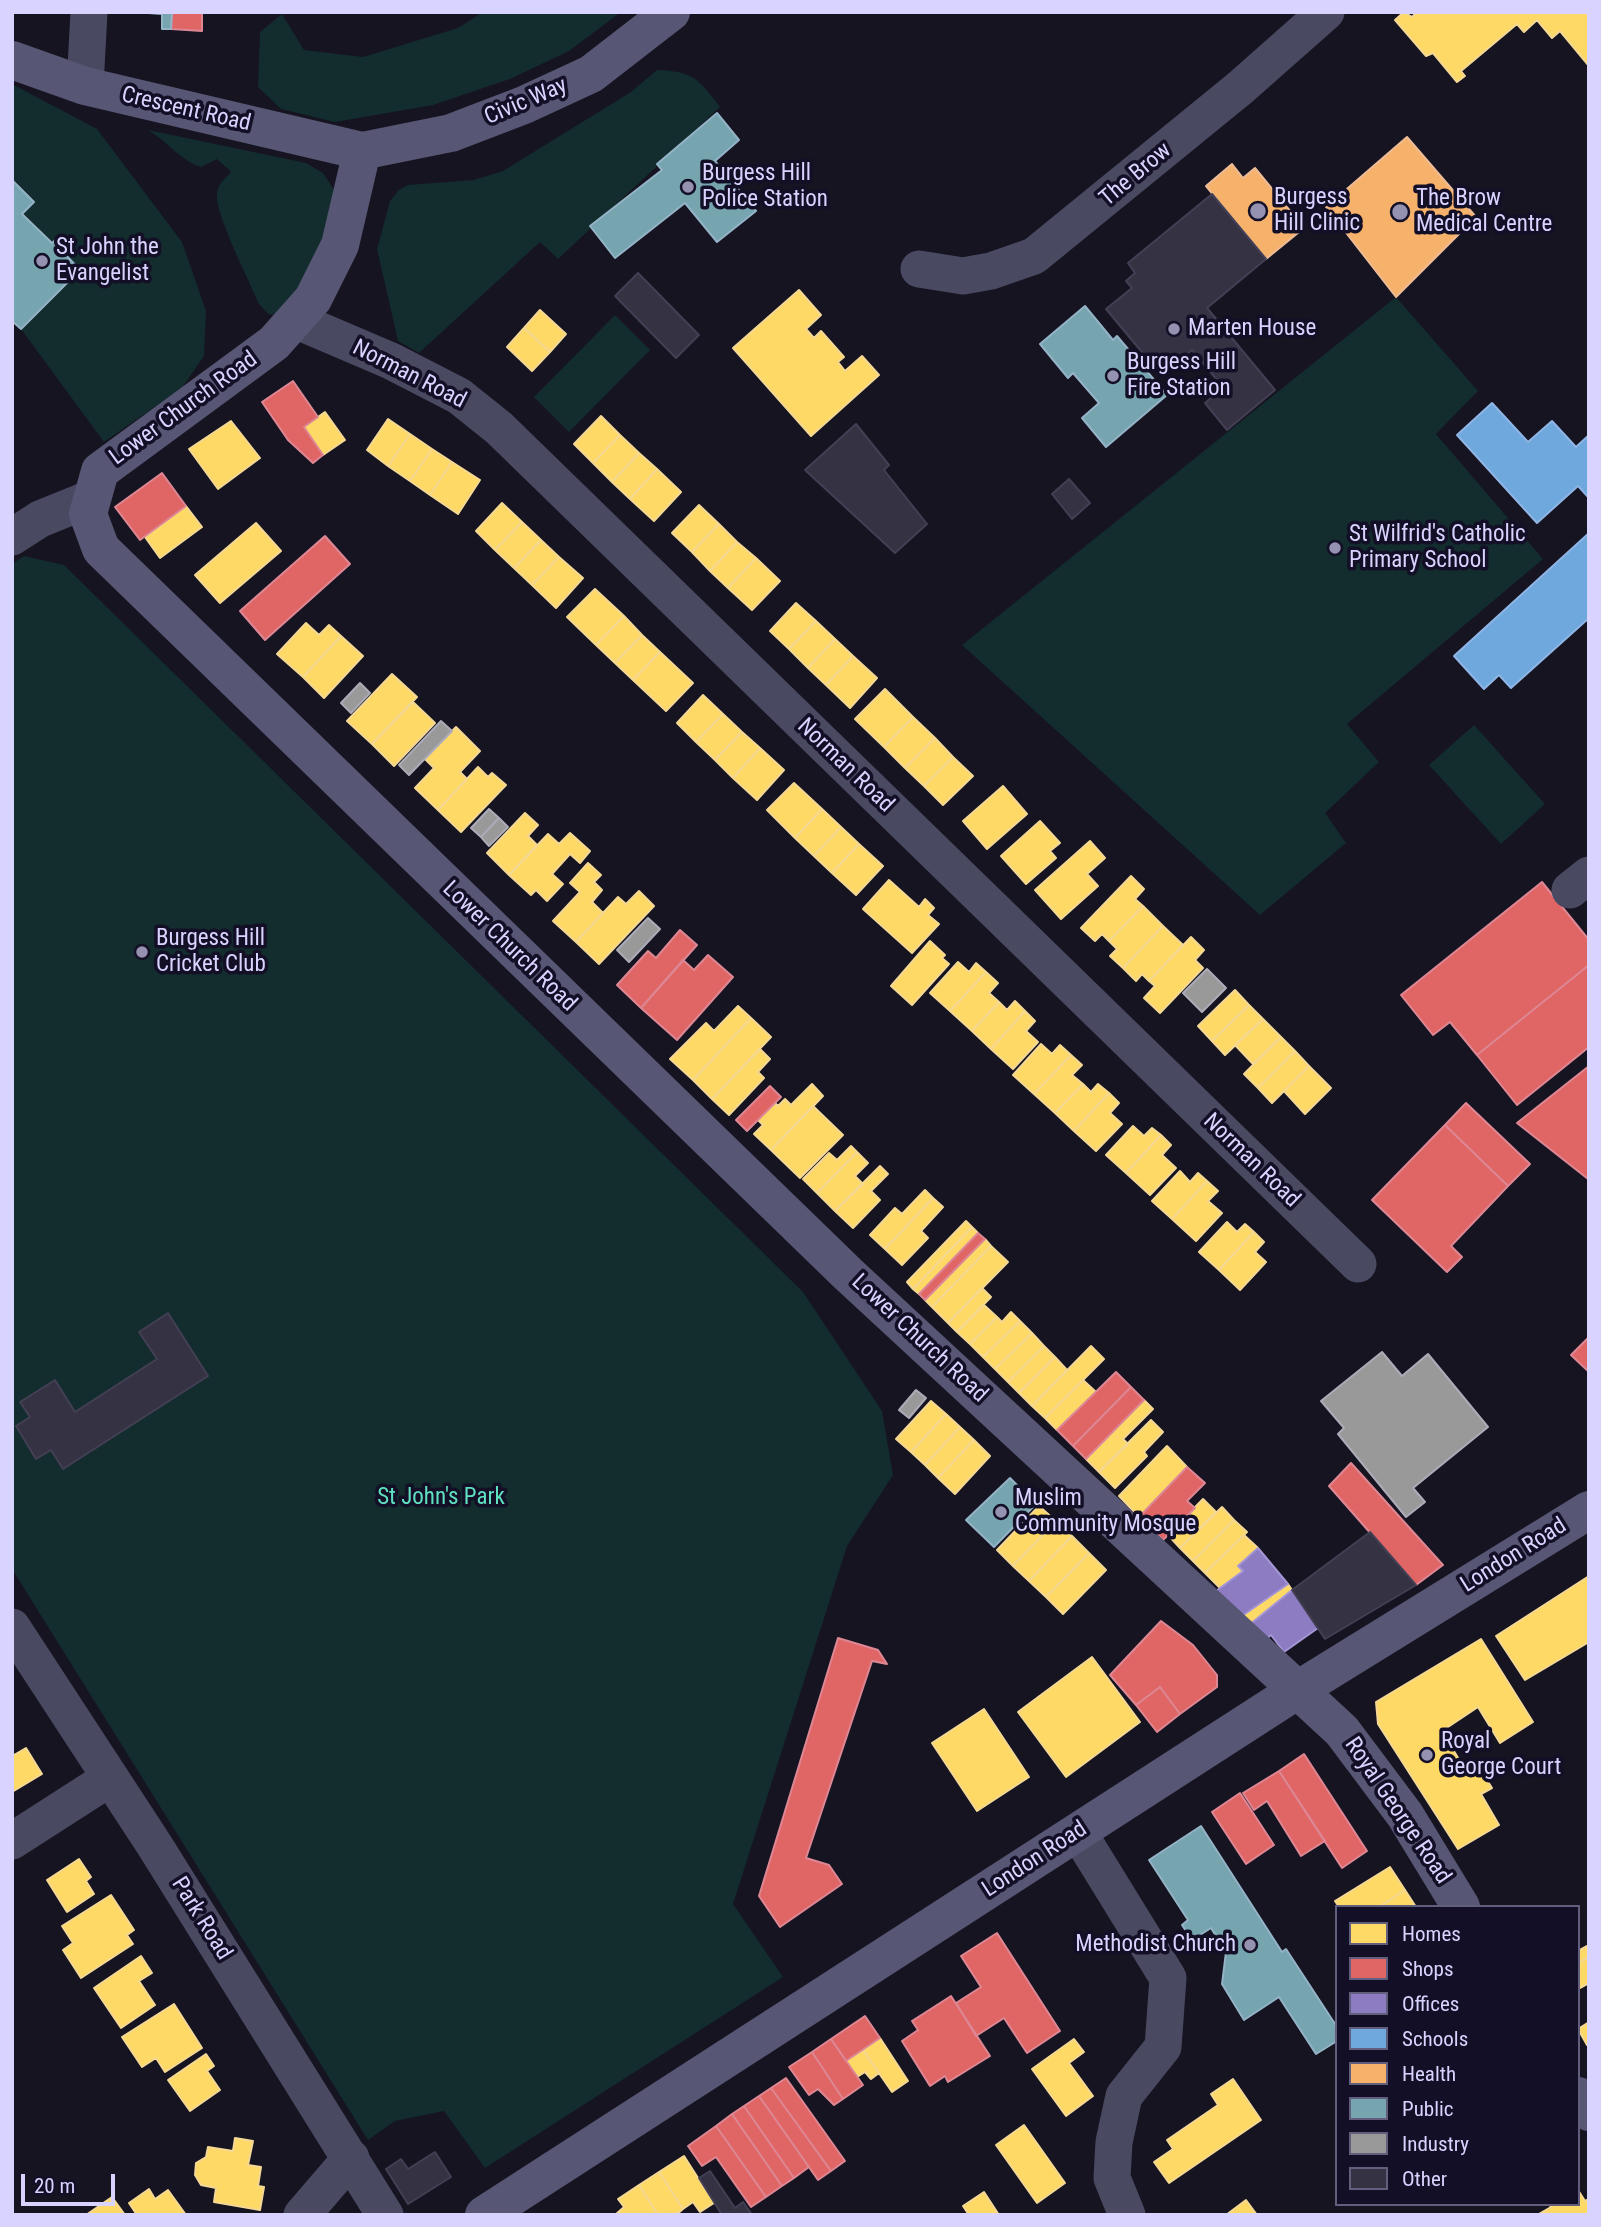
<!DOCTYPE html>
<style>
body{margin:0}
#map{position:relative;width:1601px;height:2227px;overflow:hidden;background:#161421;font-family:"Roboto Condensed",sans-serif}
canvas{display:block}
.frame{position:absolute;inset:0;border:14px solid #d9d4ff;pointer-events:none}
.legend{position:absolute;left:1335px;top:1905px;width:245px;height:301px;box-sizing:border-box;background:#130f26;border:2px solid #625e7d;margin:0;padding:9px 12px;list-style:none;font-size:21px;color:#d9d4ff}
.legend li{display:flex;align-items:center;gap:14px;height:35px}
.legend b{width:35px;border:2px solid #625e7d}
.scale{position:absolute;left:21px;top:2174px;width:94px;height:32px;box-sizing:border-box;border:4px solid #d9d4ff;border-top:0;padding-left:9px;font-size:21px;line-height:24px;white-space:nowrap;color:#d9d4ff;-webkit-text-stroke:5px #130f26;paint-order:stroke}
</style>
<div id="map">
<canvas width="1601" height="2227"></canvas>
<div class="frame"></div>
<ul class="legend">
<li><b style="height:19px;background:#ffd966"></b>Homes</li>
<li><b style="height:19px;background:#e06666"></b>Shops</li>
<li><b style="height:19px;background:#8e7cc3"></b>Offices</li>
<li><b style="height:19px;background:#6fa8dc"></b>Schools</li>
<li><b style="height:19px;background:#f6b26b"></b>Health</li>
<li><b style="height:19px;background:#76a5af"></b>Public</li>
<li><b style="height:19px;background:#999"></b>Industry</li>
<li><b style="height:19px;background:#343243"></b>Other</li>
</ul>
<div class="scale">20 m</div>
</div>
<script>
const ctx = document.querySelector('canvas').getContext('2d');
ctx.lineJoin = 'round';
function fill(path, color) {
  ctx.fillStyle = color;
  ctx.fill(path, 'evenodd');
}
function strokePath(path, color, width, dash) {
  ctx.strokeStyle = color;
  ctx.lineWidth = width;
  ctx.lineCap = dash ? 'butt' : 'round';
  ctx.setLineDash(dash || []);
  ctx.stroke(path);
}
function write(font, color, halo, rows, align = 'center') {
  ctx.font = font + ' "Roboto Condensed",sans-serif';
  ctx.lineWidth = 7;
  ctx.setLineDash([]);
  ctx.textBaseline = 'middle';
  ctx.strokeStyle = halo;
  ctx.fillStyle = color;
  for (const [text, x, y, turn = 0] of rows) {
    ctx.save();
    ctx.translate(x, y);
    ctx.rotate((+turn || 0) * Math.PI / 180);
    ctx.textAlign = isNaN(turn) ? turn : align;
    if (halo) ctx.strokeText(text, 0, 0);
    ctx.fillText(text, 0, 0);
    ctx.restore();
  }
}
fill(new Path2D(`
 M483,12h138l-52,39 -59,28 -77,26 -98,17 -54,-13 -23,-22 2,-55 22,-18 22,36 59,7 95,-29z
 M657,70c36,1 42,9 63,37l-162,152 -18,-17 -121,111 -21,-12 -21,-92 13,-48 9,-11 9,-5 66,-5 29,-9 128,-79z
 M12,84l85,45 85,113 24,69 -2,45 -22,32 -78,54 -83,-113 59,-59 -16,-17 7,-8 -10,-10 -9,8 -30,-29 12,-12 -22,-22z
 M148,130l158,33 17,10 11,17 -3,37 -18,43 -36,45 -9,-1 -9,-10c-9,-22 -44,-90 -42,-109 0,-11 8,-16 14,-23l-14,-13 -16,8c-20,-6 -34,-26 -53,-37z
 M1396,297l82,94 -42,43 107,125 -196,165 32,38 -54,51 21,30 -86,72 -298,-270z
 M615,315l35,35 -81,82 -35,-35z
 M24,556l40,9 739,727 79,119 11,64 -46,71 -114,358 50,73 -298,191 -41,-57 -49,10 -27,19 -356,-571v-1005z
 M1474,725l71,79 -44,40 -72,-79z`), '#132c2d');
const homes = new Path2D(`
 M1404,12l8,5 5,-5h172v54l-29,-35 -8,7 -15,-18 -13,12 -7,-8 -56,47 4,5 -8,6 -24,-29 -7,3 -31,-36z
 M799,290l22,25 -15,14 8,9 7,-7 23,26 -6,5 7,9 17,-15 17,19 -68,61 -78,-88z
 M540,310l26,24 -16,18 -26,-24z
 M524,328l26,24 -18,19 -25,-24z
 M325,412l20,28 -22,15 -19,-28z
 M601,416l19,19 -27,28 -19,-19z
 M388,419l22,15 -22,32 -21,-16z
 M231,421l29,37 -42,31 -29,-40z
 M410,434l22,15 -22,32 -22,-15z
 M620,435l19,18 -27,29 -19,-19z
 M432,449l20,13 -22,33 -20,-14z
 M639,453l18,16 -27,30 -18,-17z
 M452,462l28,18 -22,34 -28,-19z
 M657,469l24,23 -27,29 -24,-22z
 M502,503l20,19 -27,28 -19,-19z
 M699,505l20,19 -27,28 -20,-19z
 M186,506l16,21 -42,31 -15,-21z
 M522,522l19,18 -27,28 -19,-18z
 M256,523l25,28 -61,52 -25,-28z
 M719,524l18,18 -27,29 -18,-19z
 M541,540l18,17 -27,28 -18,-17z
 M737,542l19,16 -28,30 -18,-17z
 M559,557l24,21 -27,30 -24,-23z
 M756,558l24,23 -28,29 -24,-22z
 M595,589l29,27 -28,29 -29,-28z
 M796,603l20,18 -27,28 -19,-18z
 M624,616l18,19 -27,28 -19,-18z
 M816,621l19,18 -27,29 -19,-19z
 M306,623l13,12 10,-10 12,11 -38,41 -26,-23z
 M642,635l18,17 -27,28 -18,-17z
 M341,636l22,20 -39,42 -21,-21z
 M835,639l18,17 -27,29 -18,-17z
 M660,652l33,31 -27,28 -33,-31z
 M853,656l24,22 -27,30 -24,-23z
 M392,674l25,23 -45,47 -25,-23z
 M885,689l28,28 -29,30 -29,-28z
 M703,695l20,19 -27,28 -19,-19z
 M413,702l22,21 -41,43 -22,-22z
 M723,714l19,18 -27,28 -19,-18z
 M913,717l22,21 -30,30 -21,-21z
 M456,727l24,24 -20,21 7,7 -29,31 -23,-22 19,-20 -9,-9z
 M742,732l18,16 -27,30 -18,-18z
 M935,738l18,19 -29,29 -19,-18z
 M760,748l24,22 -27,30 -24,-22z
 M953,757l20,19 -30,29 -19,-19z
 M478,767l10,10 4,-4 14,12 -45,47 -23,-22z
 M794,783l28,26 -27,29 -28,-28z
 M1003,786l24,28 -40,35 -24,-28z
 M822,809l19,18 -27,29 -19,-18z
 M525,813l13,12 -10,11 9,9 -28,30 -22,-22z
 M1040,821l20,22 -10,8 6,7 -30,26 -25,-28z
 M841,827l18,17 -27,29 -18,-17z
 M570,833l20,18 -10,12 -10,-9 -18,20 11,10 -16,17 -11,-11 -5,5 -22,-20 39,-41 11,10z
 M1090,841l15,17 -18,16 11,12 -37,33 -26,-29z
 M859,844l24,22 -27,29 -24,-22z
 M588,863l13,12 -7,7 8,8 -10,12 11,11 -27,29 -23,-21 27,-29 -10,-9z
 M1131,876l13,13 -9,10 8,7 -34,35 -7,-7 -7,7 -14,-13z
 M889,880l30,27 6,-8 9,9 -6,7 11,9 -27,29 -49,-44z
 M639,891l15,15 -55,58 -23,-22 42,-45 8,7z
 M1143,906l20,20 -40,42 -13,-12 7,-7 -8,-8z
 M1163,926l20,19 -34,36 -7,-7 -6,7 -13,-13z
 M1191,937l13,13 -9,10 8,8 -43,45 -16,-15 11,-12 -6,-5z
 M930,941l15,14 -3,3 7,6 -37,41 -21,-19z
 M958,962l11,10 7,-9 10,9 -36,39 -20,-18z
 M986,972l12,11 -9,10 10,9 -27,29 -22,-20z
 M1235,990l14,15 -37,36 -14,-15z
 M1015,1001l10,10 -34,38 -19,-18 27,-29 8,8z
 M1249,1005l14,14 -38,36 -13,-14z
 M738,1006l13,12 -58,62 -23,-21 36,-36 8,8z
 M1025,1011l10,10 -9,10 12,11 -25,27 -22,-20z
 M751,1018l20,19 -59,62 -19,-19z
 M1263,1019l18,18 -28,27 -18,-19z
 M1281,1037l14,14 -37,37 -14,-14z
 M1041,1044l11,10 8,-9 11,10 -37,39 -21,-19z
 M760,1049l10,10 -12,13 6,6 -35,37 -17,-16z
 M1295,1051l14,15 -37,37 -14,-15z
 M1071,1055l11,10 -10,10 11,9 -28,29 -21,-19z
 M1309,1066l22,22 -26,26 -21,-23z
 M812,1084l11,12 -52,54 -17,-16 9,-9 -5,-5 17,-17 3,3 7,-7 6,6z
 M1083,1084l8,8 7,-8 11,9 -35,38 -19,-18z
 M1109,1093l10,10 -9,10 12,11 -26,27 -22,-20z
 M813,1106l30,29 -43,43 -29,-28z
 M1133,1126l11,10 8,-8 9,7 -35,38 -20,-18z
 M1161,1135l10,10 -9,10 14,13 -26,27 -24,-22z
 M851,1146l6,6 -40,41 -14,-14 26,-26 8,7z
 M857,1152l11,11 -13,13 8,8 -28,27 -18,-18z
 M880,1166l8,8 -17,17 9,9 -27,28 -18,-17z
 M1180,1171l10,11 8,-9 9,8 -35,38 -20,-18z
 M1207,1181l11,10 -10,10 14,12 -26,28 -24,-22z
 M925,1190l8,8 -48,51 -15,-14 25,-27 7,6z
 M933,1198l10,9 -22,24 7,7 -26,27 -17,-16z
 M966,1221l6,6 -59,62 -6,-7z
 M1227,1222l10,10 8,-8 9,8 -35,38 -20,-18z
 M972,1227l6,6 -59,61 -6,-5z
 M1254,1232l10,10 -9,10 11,10 -26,28 -21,-20z
 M985,1239l6,7 -59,61 -7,-7z
 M991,1246l17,16 -60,61 -16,-16z
 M982,1288l9,9 -34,35 -9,-9z
 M984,1305l13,12 -27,27 -13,-12z
 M1011,1312l9,9 -37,36 -13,-13 27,-27 5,5z
 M1020,1321l12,12 -37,36 -12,-12z
 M1032,1333l12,13 -36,36 -13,-13z
 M1044,1346l11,11 -36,36 -11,-11z
 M1091,1346l13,13 -59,59 -13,-12z
 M1055,1357l12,13 -35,36 -13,-13z
 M1083,1380l13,12 -39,38 -12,-12z
 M1144,1400l9,9 -30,30 5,5 -29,28 -13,-13z
 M931,1401l15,13 -35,38 -15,-13z
 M946,1414l14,13 -35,38 -14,-13z
 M1151,1420l12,12 -19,20 3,4 -32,32 -16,-16z
 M960,1427l14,13 -36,38 -13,-13z
 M974,1440l16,16 -35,38 -17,-16z
 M1167,1446l20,21 -48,50 -20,-21z
 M1203,1499l13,13 -36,36 -12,-13z
 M1039,1506l17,15 -43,45 -16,-16z
 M1222,1507l12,13 -41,41 -13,-13z
 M1234,1520l13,12 -42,41 -12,-12z
 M1056,1521l16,15 -43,45 -16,-15z
 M1244,1535l14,13 -20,18 5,5 -23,17 -15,-15z
 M1072,1536l17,17 -43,44 -17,-16z
 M1089,1553l17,17 -43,44 -17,-17z
 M1589,1576v66l-64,38 -29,-44z
 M1288,1584l4,6 -43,35 -7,-9z
 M1481,1639l52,83 -33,21 -22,-36 -36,24 25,42 11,-7 14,22 -11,6 18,31 -41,24 -80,-125 -2,-22z
 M1092,1657l48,65 -74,55 -48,-65z
 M984,1709l45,68 -52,34 -45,-68z
 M26,1748l16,26 -30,18v-40l2,3z
 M79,1859l12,18 -5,4 8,13 -27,18 -20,-32z
 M1390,1867l15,23 -26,17h-40l-4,-6z
 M1405,1890l11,17h-37z
 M111,1895l23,35 -7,5 6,9 -52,34 -18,-28 10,-7 -11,-17z
 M1589,1945v12l-11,6v-12z
 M141,1956l11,17 -13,8 16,24 -34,23 -27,-40z
 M1589,1957v26l-11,6v-26z
 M174,2004l28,44 -37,24 -9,-14 -14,9 -20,-30z
 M1589,2022v23h-2l-9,-16z
 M880,2038l28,43 -16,11 -29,-42z
 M1074,2039l10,13 -15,11 24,33 -27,20 -34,-47z
 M863,2050l16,23 -8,6 -6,-7 -8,5 -11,-16z
 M206,2054l8,12 -7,5 13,19 -30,21 -22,-31z
 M1233,2079l28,41 -92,63 -15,-21 19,-13 -6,-9 51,-35 -7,-11z
 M1024,2125l41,58 -28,20 -41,-58z
 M235,2138l18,3 -5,24 13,2 -3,19 6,1 -4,23 -46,-8 2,-14 -15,-3 -6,-10 1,-12 10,-6 2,-10 25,4z
 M684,2156l30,47 -14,9 -7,-10 -10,7 -24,-37z
 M659,2172l24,37 -7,6h-18l-19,-30z
 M639,2185l19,30h-43l9,-8 -6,-8z
 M149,2189l6,10 13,-9 18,25h-49l-8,-12z
 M1578,2190l7,11 4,-2v16h-52l14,-8 -2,-3h29z
 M984,2192l15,23h-30l-6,-9z
 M112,2197l13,18h-39z
 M1246,2200l11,15h-31z`);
fill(homes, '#ffd966');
strokePath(homes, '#f4d894', 2);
const shops = new Path2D(`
 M172,12h30v19l-31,-2z
 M293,381l25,36 -14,10 19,28 -10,8 -25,-23 -26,-38z
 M162,473l24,33 -46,34 -25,-33z
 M325,536l25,28 -85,76 -25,-29z
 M1542,882l47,58v25l-112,90 -27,-33 -17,13 -32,-40z
 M680,930l17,15 -56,63 -24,-23 31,-34 8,7z
 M708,955l25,22 -56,63 -36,-32 42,-48 11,10z
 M1589,965v82l-72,58 -40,-50z
 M1589,1066v112l-1,1 -71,-56z
 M770,1086l11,11 -34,34 -11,-11z
 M1466,1103l64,61 -22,22 -63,-61z
 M1445,1125l63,61 -57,60 11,11 -15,15 -75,-72z
 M978,1233l7,6 -60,61 -6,-6z
 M1589,1337v35l-18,-17z
 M1116,1372l15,15 -58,59 -16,-16z
 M1131,1387l13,13 -58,59 -13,-13z
 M1351,1463l92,102 -27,20 -87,-99z
 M1187,1467l18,16 -18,18 8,7 -32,32 -24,-23z
 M1161,1621l32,24 24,30v12l-37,27 -20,-27 -24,18 -26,-30z
 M838,1638l40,12 9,14 -15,-3 -66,197 23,7 13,19 -62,43 -21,-31z
 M1160,1687l20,27 -23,18 -21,-27z
 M1304,1754l63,97 -25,17 -63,-97z
 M1279,1771l46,70 -24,15 -34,-55 -13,9 -11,-17z
 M1240,1793l34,52 -28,19 -34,-52z
 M997,1933l63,98 -33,22 -23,-35 -28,18 -20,-33 25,-16 -20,-31z
 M951,1996l39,60 -42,26 -3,-6 -15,10 -28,-45 16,-11 -6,-9z
 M865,2016l15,22 -34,23 -15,-22z
 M831,2039l32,46 -20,14 -31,-47z
 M812,2052l31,47 -9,6 -16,-16 -9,6 -20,-28z
 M786,2078l59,83 -14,10 -60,-83z
 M771,2088l60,83 -13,9 -59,-84z
 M759,2096l50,71 -15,11 -50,-72z
 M744,2106l50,72 -12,8 -50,-72z
 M732,2114l50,72 -16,11 -50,-71z
 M716,2126l50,71 -15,10 -35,-50 -14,9 -14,-20z`);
fill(shops, '#e06666');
strokePath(shops, '#de8794', 2);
const offices = new Path2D(`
 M1258,1548l30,36 -46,32 -26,-25 27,-20 -5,-5z
 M1292,1590l26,38 -34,24 -13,-17 -6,5 -16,-15z`);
fill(offices, '#8e7cc3');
strokePath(offices, '#a496d5', 2);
const schools = new Path2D(`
 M1492,403l36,39 24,-21 24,26 13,-12v63l-11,-12 -41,37 -80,-88z
 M1589,533v85l-78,70 -12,-13 -15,14 -30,-33z`);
fill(schools, '#6fa8dc');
strokePath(schools, '#8fb5e6', 2);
const health = new Path2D(`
 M1407,137l69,80 -80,80 -70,-90z
 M1232,164l11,14 12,-10 49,60 -38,31 -60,-73z`);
fill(health, '#f6b26b');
strokePath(health, '#edbc97', 2);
const public = new Path2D(`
 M134,12h38l-1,17h-9v-15z
 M717,113l22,27 -24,21 41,50 -39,31 -32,-39 -70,55 -25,-32 72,-56 -5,-6z
 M12,180l22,22 -12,12 30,29 9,-8 11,10 -8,8 16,17 -59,59 -9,-8z
 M1085,306l28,34 4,-4 50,59 -61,52 -24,-29 17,-15 -26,-30 -5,5 -28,-34z
 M1010,1478l26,26 -42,43 -28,-27z
 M1201,1826l81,126 4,-3 51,78v14l-21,13 -37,-57 -35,23 -22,-36 4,-32 -15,-24 -19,12 -10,-15 6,-5 -39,-60z`);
fill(public, '#76a5af');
strokePath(public, '#94b3c7', 2);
const industry = new Path2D(`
 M360,683l10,10 -19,20 -10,-10z
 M441,721l11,10 -43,44 -10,-10z
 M489,809l10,9 -18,19 -10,-9z
 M499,818l9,9 -19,19 -8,-9z
 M648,918l12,11 -31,33 -12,-12z
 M1207,969l19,19 -24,24 -19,-19z
 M1382,1352l20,24 26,-22 60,73 -75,61 12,14 -19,15 -68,-83 6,-6 -23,-27z
 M916,1390l10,8 -17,20 -10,-8z`);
fill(industry, '#999');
strokePath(industry, '#acabb8', 2);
const building = new Path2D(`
 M1212,194l54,65 -59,49 68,82 -48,40 -22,-27 12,-10v-13l-25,-30 -31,25 -55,-66 26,-21 -6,-7 9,-8 -7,-10z
 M638,273l61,62 -23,23 -61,-62z
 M856,424l33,41 -5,5 43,54 -32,29 -90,-83z
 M1069,479l21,24 -18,16 -20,-25z
 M168,1313l40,63 -145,93 -12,-19 -15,9 -20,-33 14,-9 -10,-15 35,-22 20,32 82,-53 -18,-27z
 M1370,1532l46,53 -91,54 -33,-49z
 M435,2152l16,25 -43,27 -22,-35 15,-10 7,10z
 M710,2171l25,37 8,-6 9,13h-30l-23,-37z`);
fill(building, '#343243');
strokePath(building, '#433f54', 2);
strokePath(new Path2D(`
 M85,86l4,-74
 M919,269l44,7 28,-5 43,-15 206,-168 86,-76
 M295,320l96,41 68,35 40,32 859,836
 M12,537l28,-18 52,-21
 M1570,890l19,-15
 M12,1627l143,219 230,369
 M1078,1832l90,146 -5,69 -39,49 -10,46 -2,36 15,37
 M12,1841l98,-63
 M302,2215l49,-57`), '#4a4962', 37);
strokePath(new Path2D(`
 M12,60l73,26 277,65 89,-18 73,-28 67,-31 80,-62
 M362,151l-22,94 -27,54 -39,44 -174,128 -12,43 13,35 747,725 494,457 63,84 56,92
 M1578,2096l11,16
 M484,2215l812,-524 293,-181`), '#575674', 38);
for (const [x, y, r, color] of [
 [688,187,7,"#9591b1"],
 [1258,211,9,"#9591b1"],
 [1400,212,9,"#9591b1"],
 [42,261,7,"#9591b1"],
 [1174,329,7,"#9591b1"],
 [1113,376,7,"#9591b1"],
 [1335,548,7,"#9591b1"],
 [142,952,7,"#9591b1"],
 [1001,1512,7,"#9591b1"],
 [1427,1755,7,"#9591b1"],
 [1250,1945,7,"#9591b1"]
]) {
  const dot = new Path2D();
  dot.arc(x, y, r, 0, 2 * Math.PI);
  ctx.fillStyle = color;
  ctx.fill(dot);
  strokePath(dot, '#130f26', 2.5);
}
write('23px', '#d9d4ff', '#130f26', [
 ["Civic Way",526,102,-23],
 ["Crescent Road",186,110,13],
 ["The Brow",1136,175,-40],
 ["Norman Road",409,375,27],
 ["Lower Church Road",184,409,-36],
 ["Norman Road",845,766,44],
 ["Lower Church Road",509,947,44],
 ["Norman Road",1251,1161,44],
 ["Lower Church Road",919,1339,43],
 ["London Road",1514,1556,-32],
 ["Royal George Road",1397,1811,56],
 ["London Road",1035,1860,-33],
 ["Park Road",201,1919,58]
]);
write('23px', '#d9d4ff', '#130f26', [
 ["Burgess Hill",702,174],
 ["Police Station",702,200],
 ["Burgess",1274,198],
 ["Hill Clinic",1274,224],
 ["The Brow",1416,199],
 ["Medical Centre",1416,225],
 ["St John the",56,248],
 ["Evangelist",56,274],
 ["Marten House",1188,329],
 ["Burgess Hill",1127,363],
 ["Fire Station",1127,389],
 ["St Wilfrid's Catholic",1349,535],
 ["Primary School",1349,561],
 ["Burgess Hill",156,939],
 ["Cricket Club",156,965],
 ["Muslim",1015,1499],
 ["Community Mosque",1015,1525],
 ["Royal",1441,1742],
 ["George Court",1441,1768],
 ["Methodist Church",1236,1945,"right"]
], 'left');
write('23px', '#5fe0c0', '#130f26', [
 ["St John's Park",441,1498]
]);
</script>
